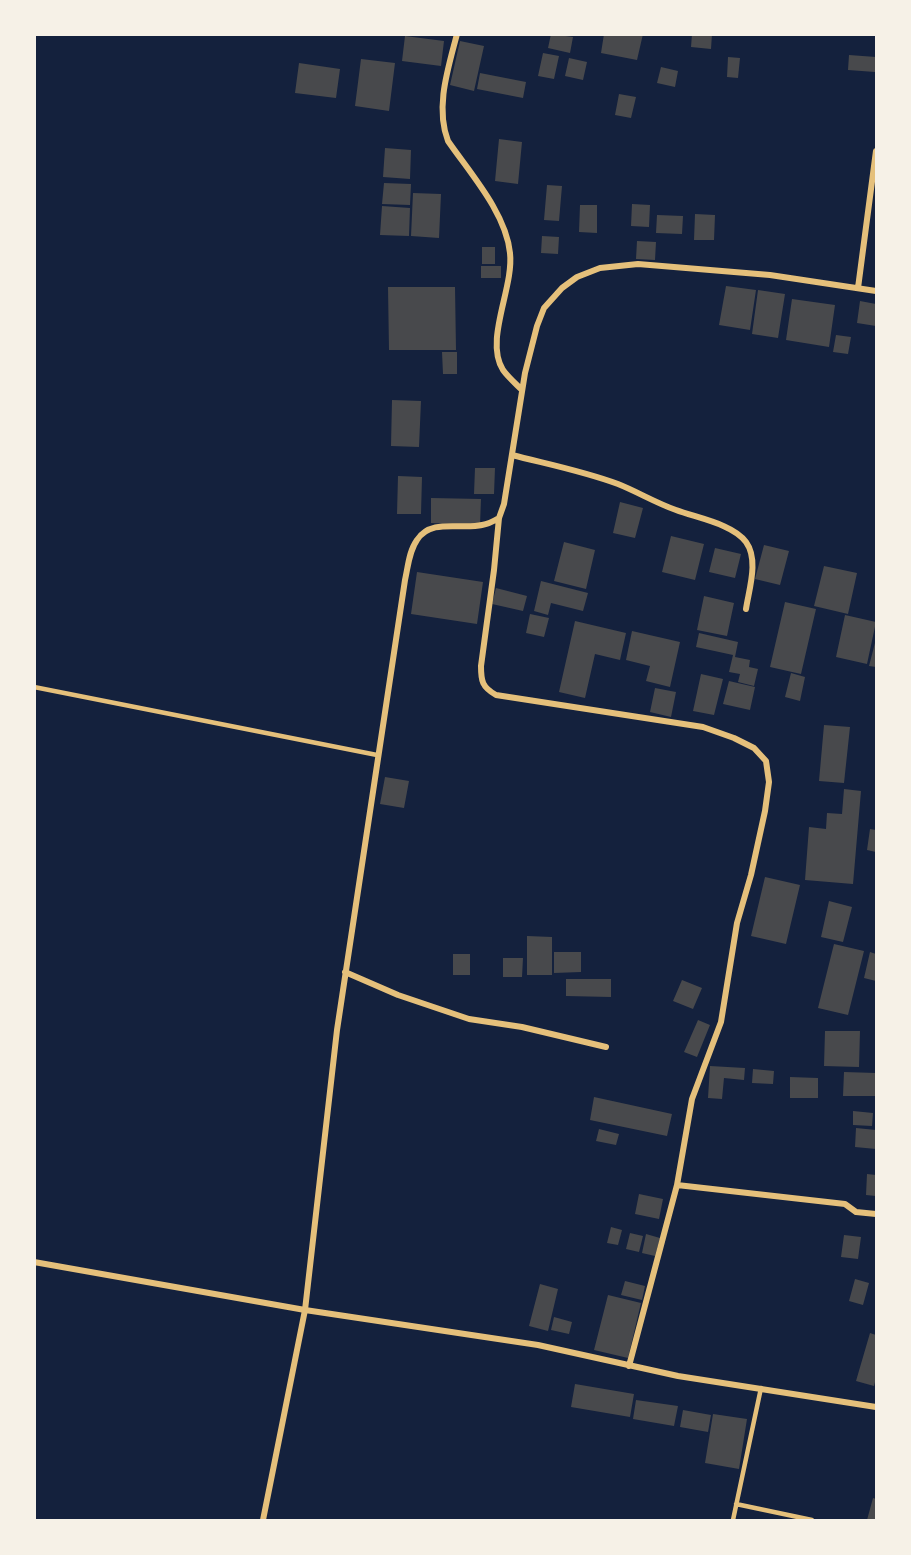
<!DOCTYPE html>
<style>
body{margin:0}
#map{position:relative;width:911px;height:1555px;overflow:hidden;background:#14213d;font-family:"Public Sans",sans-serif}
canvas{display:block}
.frame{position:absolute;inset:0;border:36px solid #f6f1e7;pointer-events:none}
</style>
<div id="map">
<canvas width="911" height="1555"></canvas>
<div class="frame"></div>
</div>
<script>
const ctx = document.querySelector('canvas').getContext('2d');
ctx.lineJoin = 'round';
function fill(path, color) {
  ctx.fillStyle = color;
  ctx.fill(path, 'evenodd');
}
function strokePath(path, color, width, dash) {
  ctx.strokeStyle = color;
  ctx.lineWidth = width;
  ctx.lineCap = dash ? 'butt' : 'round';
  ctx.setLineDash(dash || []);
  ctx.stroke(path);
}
fill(new Path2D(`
 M551,34l22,3 -3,16 -22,-5z
 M604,34h39l-6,26 -36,-7z
 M692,34h20l-1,15 -20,-2z
 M405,36l39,5 -3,25 -39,-5z
 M460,41l24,5 -10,45 -24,-6z
 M543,53l16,3 -5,23 -16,-3z
 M849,55l27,2 -1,15 -27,-2z
 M728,57l12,1 -2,20 -11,-1z
 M569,58l18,4 -4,18 -18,-4z
 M361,59l34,4 -6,48 -34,-5z
 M299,63l41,6 -4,29 -41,-5z
 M661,67l17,4 -3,16 -18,-4z
 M480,73l46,9 -3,16 -46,-9z
 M619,94l17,3 -5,21 -16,-3z
 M499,139l23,3 -4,42 -23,-3z
 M385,148l26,2 -1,29 -27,-2z
 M384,183l27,1 -1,21 -28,-1z
 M547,185l15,1 -3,35 -15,-1z
 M413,193l28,1 -2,44 -28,-2z
 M632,204l18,1 -1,22 -18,-1z
 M580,205h17v28l-18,-1z
 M382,206l28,2 -1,28 -29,-1z
 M695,214l20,1 -1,25h-20z
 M657,215l26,1 -1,18 -26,-1z
 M542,236l17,1 -1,17 -17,-1z
 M637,241l19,1 -1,18 -19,-1z
 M482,247h13v17h-13z
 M481,266h20v12h-20z
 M726,286l30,4 -6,40 -31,-5z
 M388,287h67l1,63h-67z
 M758,290l27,4 -7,44 -26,-4z
 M792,299l43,6 -6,42 -43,-7z
 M860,301l16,3v22l-19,-3z
 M836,335l15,2 -3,17 -15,-2z
 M442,352h15v22h-14z
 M392,400l29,1 -2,46 -28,-1z
 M475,468h20l-1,26h-20z
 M398,476l24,1 -1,37h-24z
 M431,498l50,1 -1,26 -49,-2z
 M620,502l23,6 -8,30 -22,-5z
 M671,536l33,8 -9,36 -33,-8z
 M564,542l31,8 -9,39 -32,-8z
 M764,545l25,6 -9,34 -25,-6z
 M715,548l26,6 -6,24 -26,-6z
 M824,566l33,7 -9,41 -34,-8z
 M417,572l66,10 -6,42 -66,-10z
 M541,581l47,12 -5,18 -32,-8 -3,12 -14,-4z
 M496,588l31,8 -4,15 -31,-7z
 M704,596l30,7 -7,33 -30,-6z
 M785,602l31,7 -15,65 -31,-7z
 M530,614l19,4 -5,19 -18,-4z
 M845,615l31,7 -9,42 -31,-7z
 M575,621l51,12 -6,27 -25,-6 -10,44 -26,-6z
 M632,631l48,11 -10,45 -24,-6 4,-15 -24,-6z
 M699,633l39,9 -3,15 15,3 -1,7 9,2 -4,17 -16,-4 2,-8 -11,-2 4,-17 -37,-8z
 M876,639v28l-7,-1z
 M791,673l14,4 -5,24 -15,-4z
 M701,674l22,5 -9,36 -21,-4z
 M729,681l26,6 -5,23 -27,-6z
 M655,688l21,4 -5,25 -21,-5z
 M824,725l26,2 -6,56 -25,-2z
 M385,777l24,4 -5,27 -24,-4z
 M844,789l17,2 -8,93 -48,-4 4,-53 17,2 1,-16 15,1z
 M870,829l6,1v22l-9,-2z
 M765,877l35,8 -14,59 -35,-8z
 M829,901l23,6 -9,35 -22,-5z
 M527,936l25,1v38h-25z
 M834,944l30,7 -16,64 -30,-7z
 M554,952h27v20l-27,1z
 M870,952l6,2v27l-12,-3z
 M453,954h17v21h-17z
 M503,958h20l-1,19h-19z
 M566,979h45v18l-45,-1z
 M682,980l20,8 -9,21 -20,-8z
 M698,1020l12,5 -13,32 -13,-5z
 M825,1031h35l-1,36 -35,-1z
 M710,1066l35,2 -1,12 -20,-2 -2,21 -14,-1z
 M753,1069l21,2 -1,13 -21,-1z
 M844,1072l32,1v23h-33z
 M790,1077l28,1v20h-28z
 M594,1097l78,17 -5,22 -77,-16z
 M853,1111l20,2 -1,13 -19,-1z
 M856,1128l20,2v19l-21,-2z
 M599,1129l20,5 -3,11 -20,-4z
 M867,1174l9,1v21l-10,-1z
 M639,1194l24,5 -4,20 -24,-5z
 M611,1227l11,3 -4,15 -11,-2z
 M630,1233l13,3 -4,16 -13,-3z
 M646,1234l14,4 -5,18 -13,-3z
 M844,1235l17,2 -3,22 -17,-2z
 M855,1279l14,4 -6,22 -14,-4z
 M625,1281l20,5 -3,14 -21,-5z
 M540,1284l18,5 -10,42 -19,-5z
 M608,1295l33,8 -13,55 -34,-8z
 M554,1317l18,5 -3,12 -18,-4z
 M870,1333l6,2v43l-2,8 -18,-5z
 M575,1384l59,10 -4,23 -59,-10z
 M636,1400l42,6 -4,20 -41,-7z
 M683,1410l28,5 -3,17 -28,-5z
 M713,1414l34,5 -8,50 -34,-6z
 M873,1498l3,1v21h-9z`), '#48494c');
strokePath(new Path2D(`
 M34,687l343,68
 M736,1504l76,16
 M733,1520l28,-132`), '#e5c07b', 4.5);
strokePath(new Path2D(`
 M457,34c-9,35 -22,73 -9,107 22,32 58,72 62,112 4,35 -26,87 -7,117 5,7 13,14 19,20
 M858,288l18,-137
 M512,455c35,9 71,16 106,29 20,8 38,19 58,26 21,8 57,14 70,32 13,18 3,47 0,67
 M499,518l-5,52 -13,96c0,15 1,21 15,29l207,32 31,11 20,10 12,13 3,21 -4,29 -14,64 -14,48 -16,99 -29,77 -15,86 -48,181
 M345,972l53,23 71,24 53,8 84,20
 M677,1185l168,19 11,8 20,2
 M34,1262l271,48 233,35 140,31 198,31
 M263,1520l42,-210 32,-280 68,-450c3,-13 4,-29 12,-40 14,-22 44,-10 65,-15 7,-1 12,-4 17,-7l5,-14 21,-131 12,-47 7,-18 18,-20 15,-11 23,-9 38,-4 132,11 106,16`), '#e5c07b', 6);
</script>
